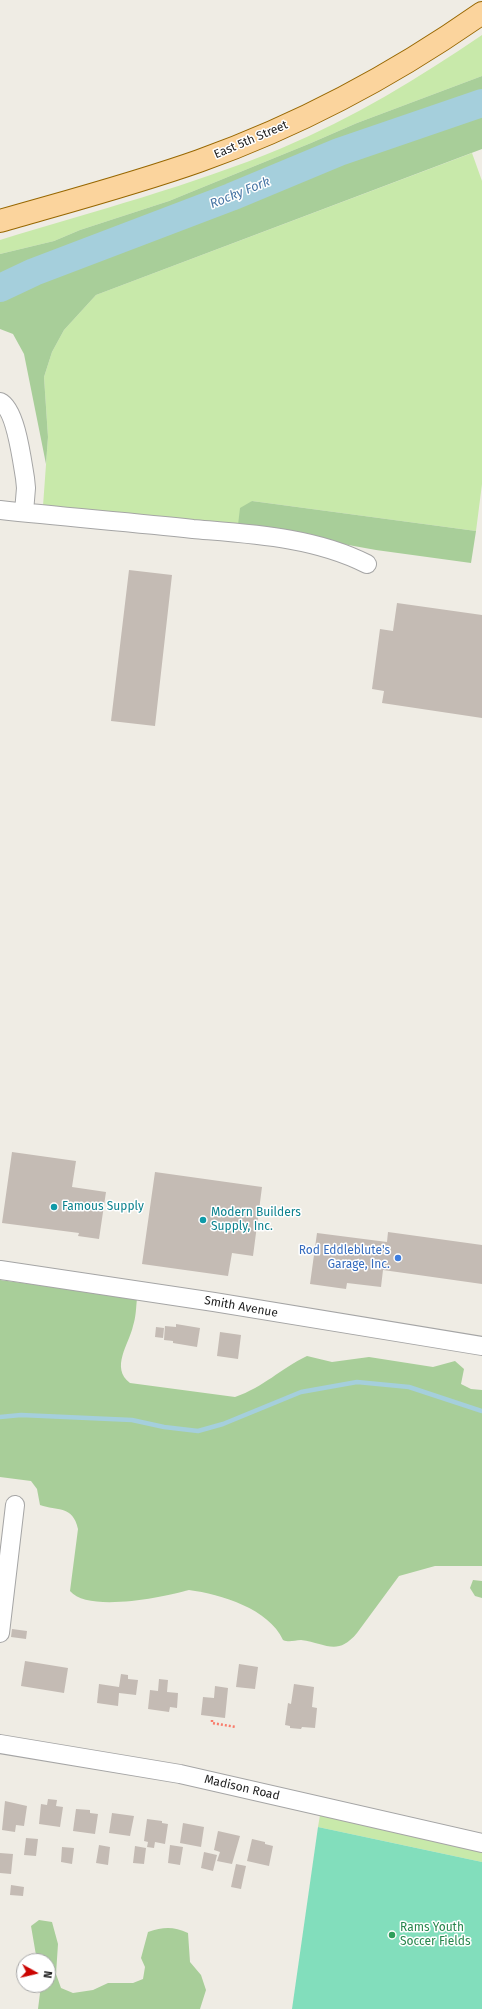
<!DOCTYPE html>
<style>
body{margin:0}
#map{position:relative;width:482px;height:2009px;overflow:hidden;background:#efece4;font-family:"Fira Sans",sans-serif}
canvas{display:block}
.north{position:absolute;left:16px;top:1953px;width:40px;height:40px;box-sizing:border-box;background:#fff;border:1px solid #a5a5a5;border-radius:50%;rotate:98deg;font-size:11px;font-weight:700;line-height:16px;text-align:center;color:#1e1e1e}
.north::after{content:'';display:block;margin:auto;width:14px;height:18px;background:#cb0401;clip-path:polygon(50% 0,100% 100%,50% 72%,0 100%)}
</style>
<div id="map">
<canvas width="482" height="2009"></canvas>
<div class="north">N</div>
</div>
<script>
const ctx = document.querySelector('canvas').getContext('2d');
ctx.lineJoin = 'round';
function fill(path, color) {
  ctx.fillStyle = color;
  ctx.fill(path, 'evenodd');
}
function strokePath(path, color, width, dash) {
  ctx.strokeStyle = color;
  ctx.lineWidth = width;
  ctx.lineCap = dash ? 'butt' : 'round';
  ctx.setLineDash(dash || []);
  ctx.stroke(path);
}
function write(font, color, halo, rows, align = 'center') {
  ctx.font = font + ' "Fira Sans",sans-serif';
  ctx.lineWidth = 3;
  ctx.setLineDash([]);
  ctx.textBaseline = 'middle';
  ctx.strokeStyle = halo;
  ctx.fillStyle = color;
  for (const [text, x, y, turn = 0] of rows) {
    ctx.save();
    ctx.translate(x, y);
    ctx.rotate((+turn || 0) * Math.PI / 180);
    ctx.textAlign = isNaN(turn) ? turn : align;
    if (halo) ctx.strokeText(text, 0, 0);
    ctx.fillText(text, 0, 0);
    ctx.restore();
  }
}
fill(new Path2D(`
 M482,35v41l-125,47 -46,20 -142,58 -89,29 -26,11 -54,13v-14c94,-29 191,-54 282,-92 71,-30 137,-70 200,-113z
 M472,153l10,28v303l-6,47 -224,-30 -14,24 -195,-19 5,-69 -4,-60 8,-25 12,-22 32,-35z
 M320,1815l162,37v10l-164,-35z`), '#c8e9aa');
fill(new Path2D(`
 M482,76v73l-386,146 -32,35 -12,22 -8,25 4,60 -2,27 -22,-110 -11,-20 -13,-5v-75l54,-13 26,-11 89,-29 142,-58 46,-20z
 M252,501l224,30 -5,32 -95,-13 -138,-25 2,-17z
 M0,1280l137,18c-1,10 -1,19 -4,28 -4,18 -23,42 -3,57l105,14c29,-10 45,-28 72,-41l25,6 37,-5 64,10 22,-6 9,8 -3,15 10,5 11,1v176h-47l-36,10 -42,57c-20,24 -31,10 -56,7 -7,0 -11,3 -18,0 -14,-31 -62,-46 -94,-50 -25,7 -101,23 -119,1l8,-62c-5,-24 -21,-18 -38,-24l-3,-16 -6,-8 -31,-4z
 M473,1580l9,1v17l-7,-2 -5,-8z
 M39,1920l13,2 6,22 -2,30 5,14 12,5 20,-3 15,-7h25l10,-4 2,-12 -4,-9 7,-26c15,-5 25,-6 40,1l2,29 11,13 5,15 -6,19h-162l3,-24h7v-24h-11l-6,-35z`), '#a8ce99');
fill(new Path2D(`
 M318,1827l164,35v147h-190z`), '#82debc');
strokePath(new Path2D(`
 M0,1417l21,-2 111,5 32,7 34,4 25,-7 78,-32 56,-10 52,5 73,24`), '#a5cfdc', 4.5);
strokePath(new Path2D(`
 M0,288l34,-16 197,-75 108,-45 143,-49`), '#a5cfdc', 28);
fill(new Path2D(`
 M129,570l43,5 -17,151 -44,-5z
 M397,603l85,12v103l-100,-15 2,-12 -12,-2 8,-60 13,2z
 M12,1152l64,9 -4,26 34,5 -7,47 -21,-3 1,-3 -77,-10z
 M155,1172l107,15 -9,69 -21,-3 -4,23 -86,-12z
 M388,1232l94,13v39l-99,-14 -2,17 -34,-4 -1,6 -36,-5 7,-51 70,9z
 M176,1324l24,4 -3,19 -24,-4v-2l-9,-1 1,-14 11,1z
 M156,1327l8,1 -1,10 -8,-1z
 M220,1332l21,3 -3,24 -21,-3z
 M12,1629l15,2 -1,8 -15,-2z
 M25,1661l43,7 -4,25 -43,-7z
 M239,1664l19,3 -3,22 -19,-2z
 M121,1674l7,1v4l10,1 -2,15 -17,-2 -1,13 -21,-3 2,-19 20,3z
 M159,1679l9,1 -1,12 11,1 -1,15 -7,-1 -1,5 -21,-3 2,-19 8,1z
 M294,1684l20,3 -2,20 5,1 -2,20 -13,-1 -1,2 -11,-1v-2l-5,-1 3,-22 3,1z
 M215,1686l13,2 -3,30 -24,-3 2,-18 11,1z
 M48,1799l9,1 -1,6 7,1 -3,20 -21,-3 2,-20 6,1z
 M5,1801l22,5 -3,20 -8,-1 -1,7 -13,-2z
 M76,1809l14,1v3l8,1 -3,20 -22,-3z
 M112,1813l22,3 -4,20 -21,-3z
 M147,1819l15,2v2l6,1 -3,20 -10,-2 -1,6 -7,-1 1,-5 -4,-1z
 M183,1823l21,4 -3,20 -21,-4z
 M218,1831l22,5 -8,28 -15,-3 3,-9 -6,-2z
 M26,1838l12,1 -2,17 -12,-1z
 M252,1839l13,3v2l8,2 -4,20 -22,-5z
 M99,1845l11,2 -2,18 -12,-2z
 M170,1845l13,2 -3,18 -12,-2z
 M135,1846l11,2 -2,16 -11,-1z
 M62,1847l12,1 -2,16 -11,-2z
 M204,1852l13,3 -4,16 -12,-3z
 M0,1853l13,1 -2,20 -11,-1z
 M236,1864l10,2 -5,23 -10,-2z
 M11,1885l13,2 -1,9 -13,-1z`), '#c4bbb4');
const minor = new Path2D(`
 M0,402c16,7 22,59 25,76l1,10 -2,24
 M0,510c64,7 129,12 193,19 58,5 121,8 174,35
 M0,1270l214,32 268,44
 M0,1633l15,-128
 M0,1744l180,30 302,69`);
const major = new Path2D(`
 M0,221c66,-19 134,-37 199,-60 101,-36 196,-87 283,-148`);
strokePath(minor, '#a5a5a5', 20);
strokePath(major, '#976701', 24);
strokePath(new Path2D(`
 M212,1720v3l24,4`), '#f97c6b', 2.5, [2, 2]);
strokePath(minor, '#fff', 18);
strokePath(major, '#fbd49d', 22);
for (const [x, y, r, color] of [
 [54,1207,4,"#0f9aa8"],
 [203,1220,4,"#0f9aa8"],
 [398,1258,4,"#3f7fe0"],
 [392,1935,4,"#2e9e5b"]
]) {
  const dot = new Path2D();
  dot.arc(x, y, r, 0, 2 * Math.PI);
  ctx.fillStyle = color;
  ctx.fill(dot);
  strokePath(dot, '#fff', 1.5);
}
write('12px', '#1e1e1e', '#fff', [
 ["East 5th Street",251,140,-23],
 ["Smith Avenue",241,1307,10],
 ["Madison Road",242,1788,13]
]);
write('12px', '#0d838f', '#fff', [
 ["Famous Supply",62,1207],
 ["Modern Builders",211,1213],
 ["Supply, Inc.",211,1227]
], 'left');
write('12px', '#366cbe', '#fff', [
 ["Rod Eddleblute's",390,1251],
 ["Garage, Inc.",390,1265]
], 'right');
write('12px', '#27864d', '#fff', [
 ["Rams Youth",400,1928],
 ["Soccer Fields",400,1942]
], 'left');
write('italic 13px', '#4876a5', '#fff', [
 ["Rocky Fork",240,193,-22]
]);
</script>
